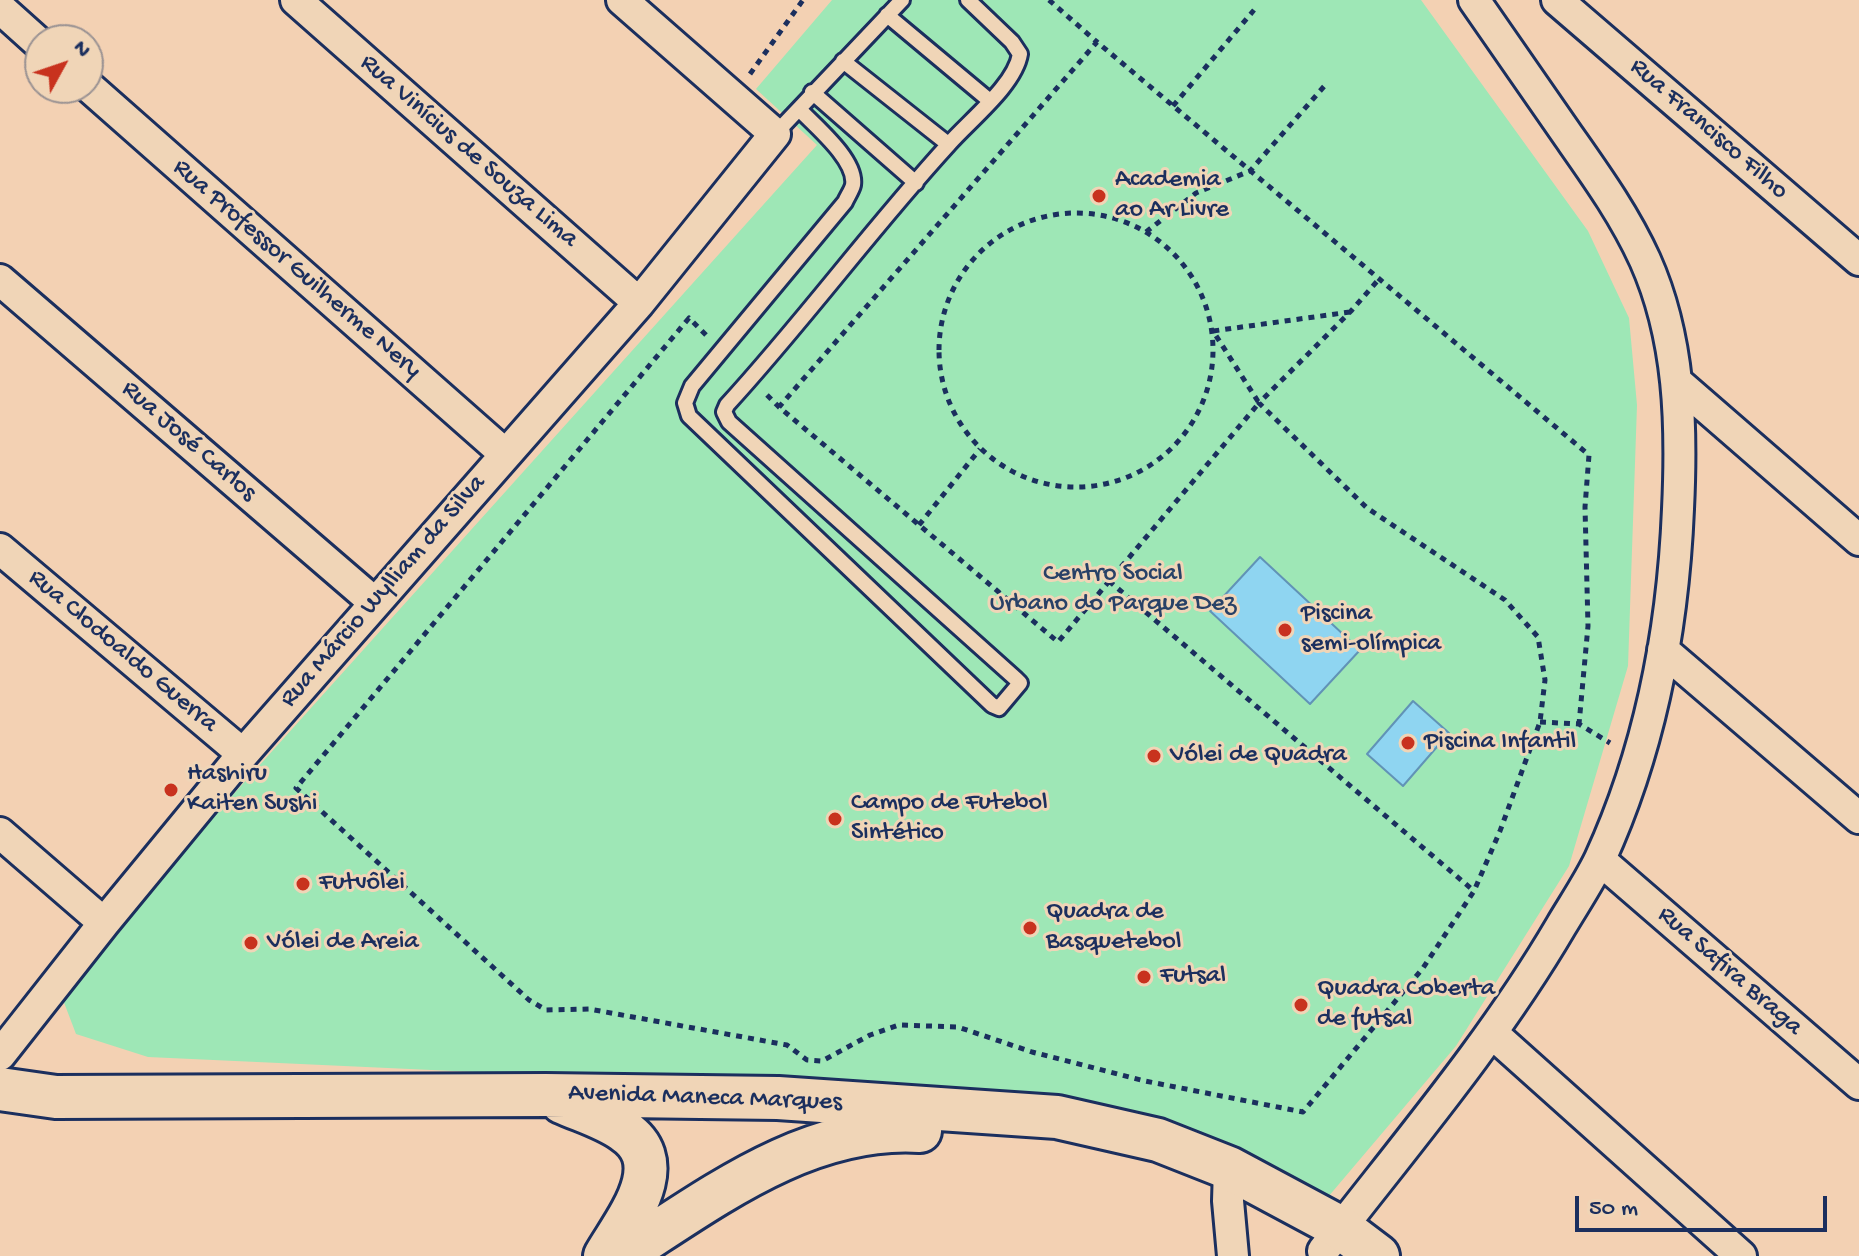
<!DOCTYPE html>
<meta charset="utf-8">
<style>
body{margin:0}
#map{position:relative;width:1859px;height:1256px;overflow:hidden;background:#f3d1b3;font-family:"Gochi Hand",sans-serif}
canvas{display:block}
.north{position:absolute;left:24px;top:24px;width:80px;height:80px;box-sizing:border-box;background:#f0d5b7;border:2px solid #9b9393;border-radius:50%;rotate:50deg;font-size:22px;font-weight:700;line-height:32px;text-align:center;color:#1b2f5e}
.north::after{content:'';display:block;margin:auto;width:28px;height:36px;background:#c8321e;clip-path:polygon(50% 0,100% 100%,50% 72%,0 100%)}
.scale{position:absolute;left:1575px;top:1196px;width:252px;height:36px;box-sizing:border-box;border:4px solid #1b2f5e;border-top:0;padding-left:10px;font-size:24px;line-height:28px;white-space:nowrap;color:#1b2f5e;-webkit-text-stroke:6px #f0d5b7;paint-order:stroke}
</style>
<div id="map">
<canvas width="1859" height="1256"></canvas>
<div class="north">N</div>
<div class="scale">50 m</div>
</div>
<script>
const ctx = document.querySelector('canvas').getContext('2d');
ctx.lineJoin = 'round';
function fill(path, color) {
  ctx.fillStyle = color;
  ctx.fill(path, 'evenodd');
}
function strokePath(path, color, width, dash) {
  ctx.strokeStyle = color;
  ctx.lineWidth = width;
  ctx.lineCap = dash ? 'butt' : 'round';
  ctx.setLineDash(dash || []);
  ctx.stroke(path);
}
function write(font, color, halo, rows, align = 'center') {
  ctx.font = font + ' "Gochi Hand",sans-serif';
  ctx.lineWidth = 6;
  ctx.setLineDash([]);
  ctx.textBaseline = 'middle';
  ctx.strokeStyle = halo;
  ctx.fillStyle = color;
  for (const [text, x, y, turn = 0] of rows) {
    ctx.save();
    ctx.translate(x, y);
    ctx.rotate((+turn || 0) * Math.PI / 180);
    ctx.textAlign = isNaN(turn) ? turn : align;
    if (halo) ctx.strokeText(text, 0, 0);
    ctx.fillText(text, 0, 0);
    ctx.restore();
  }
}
fill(new Path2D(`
 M832,0h589l167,231 41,87 8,87 -9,261 -59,200 -113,180 -128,151 -94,-45 -541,-70 -545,-25 -72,-23 -16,-42 64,-76 693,-771 -61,-56z`), '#9ee7b6');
const water = new Path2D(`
 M1260,557l100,93 -50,54 -100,-93z
 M1413,701l36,32 -46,53 -36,-32z`);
fill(water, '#8fd5f1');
strokePath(water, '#6193b6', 2);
const service = new Path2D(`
 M887,15l103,86
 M843,61l105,83
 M812,92l104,91
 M799,109c15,16 58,51 54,76 -1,5 -6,12 -8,17l-153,184 -7,17 4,13 303,289 7,3 21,-25 -4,-4 -287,-257 -5,-10 3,-7c77,-84 145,-177 222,-261 21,-24 66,-59 71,-90l-8,-12 -44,-42
 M775,134l127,-134`);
const minor = new Path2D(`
 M296,0l343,303
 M1557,0l302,260
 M0,8l40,36
 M88,86l417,368
 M0,280l375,323
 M1677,382l182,158
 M0,549l243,205
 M1663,650l196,168
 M0,833l104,90
 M1600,860l259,224
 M1492,1033l249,223
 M0,1055l104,-132 139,-169 396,-451 136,-169 -153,-134
 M1229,1168l-1,33 5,55
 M1323,1251c82,-106 170,-209 238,-325 13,-22 28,-44 39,-67 50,-109 73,-230 78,-350 4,-84 2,-171 -33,-249 -21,-46 -50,-86 -78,-126 -31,-45 -62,-89 -93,-134`);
const secondary = new Path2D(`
 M0,1089l56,8 490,-2 232,3 279,19 101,23 71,28 112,60 37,28
 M562,1102c20,9 44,16 62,29 49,33 2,89 -19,125
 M621,1256c91,-58 186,-132 299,-125`);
strokePath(service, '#1b2f5e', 20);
strokePath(minor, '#1b2f5e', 36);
strokePath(secondary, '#1b2f5e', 48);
strokePath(new Path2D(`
 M1049,0l48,42
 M750,74l53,-74
 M1173,106l81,-96
 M939 350a137 137 0 1 1 274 0a137 137 0 1 1-274 0Z
 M1146,232l50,-39 54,-22 77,-88
 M1350,312l-137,19 46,72 -201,239 -279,-235 318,-365 492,413 -4,52 3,119 -9,98
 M706,335l-17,-17 -393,470 233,212 17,10 43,-1 198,36 20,15 15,1 48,-26 29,-10 59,2 74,25 113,29 158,31 120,-144 51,-77 26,-60 40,-109 5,-42 -7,-43 -33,-37 -138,-92 -108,-105 92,-92 28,-32
 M767,395l12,12
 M919,525l61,-76
 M1109,581l365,310
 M1540,722l39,2 31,19`), '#1b2f5e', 5, [6, 6]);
strokePath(service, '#f0d5b7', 14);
strokePath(minor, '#f0d5b7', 30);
strokePath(secondary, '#f0d5b7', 42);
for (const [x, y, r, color] of [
 [1099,196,8,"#c8321e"],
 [1285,630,8,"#c8321e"],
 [1408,743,8,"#c8321e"],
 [1154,756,8,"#c8321e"],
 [171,790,8,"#c8321e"],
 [835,819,8,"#c8321e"],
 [303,884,8,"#c8321e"],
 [1030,928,8,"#c8321e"],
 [251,943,8,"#c8321e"],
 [1144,977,8,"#c8321e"],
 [1301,1005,8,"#c8321e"]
]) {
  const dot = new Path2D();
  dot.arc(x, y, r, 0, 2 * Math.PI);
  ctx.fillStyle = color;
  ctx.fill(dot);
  strokePath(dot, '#f0d5b7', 3);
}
write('26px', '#1b2f5e', '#f0d5b7', [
 ["Rua Francisco Filho",1708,130,41],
 ["Rua Vinícius de Souza Lima",468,152,41],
 ["Rua Professor Guilherme Nery",296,270,41],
 ["Rua José Carlos",188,442,41],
 ["Rua Márcio Wylliam da Silva",384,592,-49],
 ["Rua Clodoaldo Guerra",122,652,40],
 ["Rua Safira Braga",1729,972,41],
 ["Avenida Maneca Marques",705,1099,2]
]);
write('26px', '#1b2f5e', '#f0d5b7', [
 ["Academia",1115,181],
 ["ao Ar Livre",1115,211],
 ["Piscina",1301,615],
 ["semi-olímpica",1301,645],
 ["Piscina Infantil",1424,743],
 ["Vólei de Quadra",1170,756],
 ["Hashiru",187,775],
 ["Kaiten Sushi",187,805],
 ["Campo de Futebol",851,804],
 ["Sintético",851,834],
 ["Futvôlei",319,884],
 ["Quadra de",1046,913],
 ["Basquetebol",1046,943],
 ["Vólei de Areia",267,943],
 ["Futsal",1160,977],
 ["Quadra Coberta",1317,990],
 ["de futsal",1317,1020]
], 'left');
write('26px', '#284167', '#f0d5b7', [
 ["Centro Social",1113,575],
 ["Urbano do Parque Dez",1113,605]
]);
</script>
